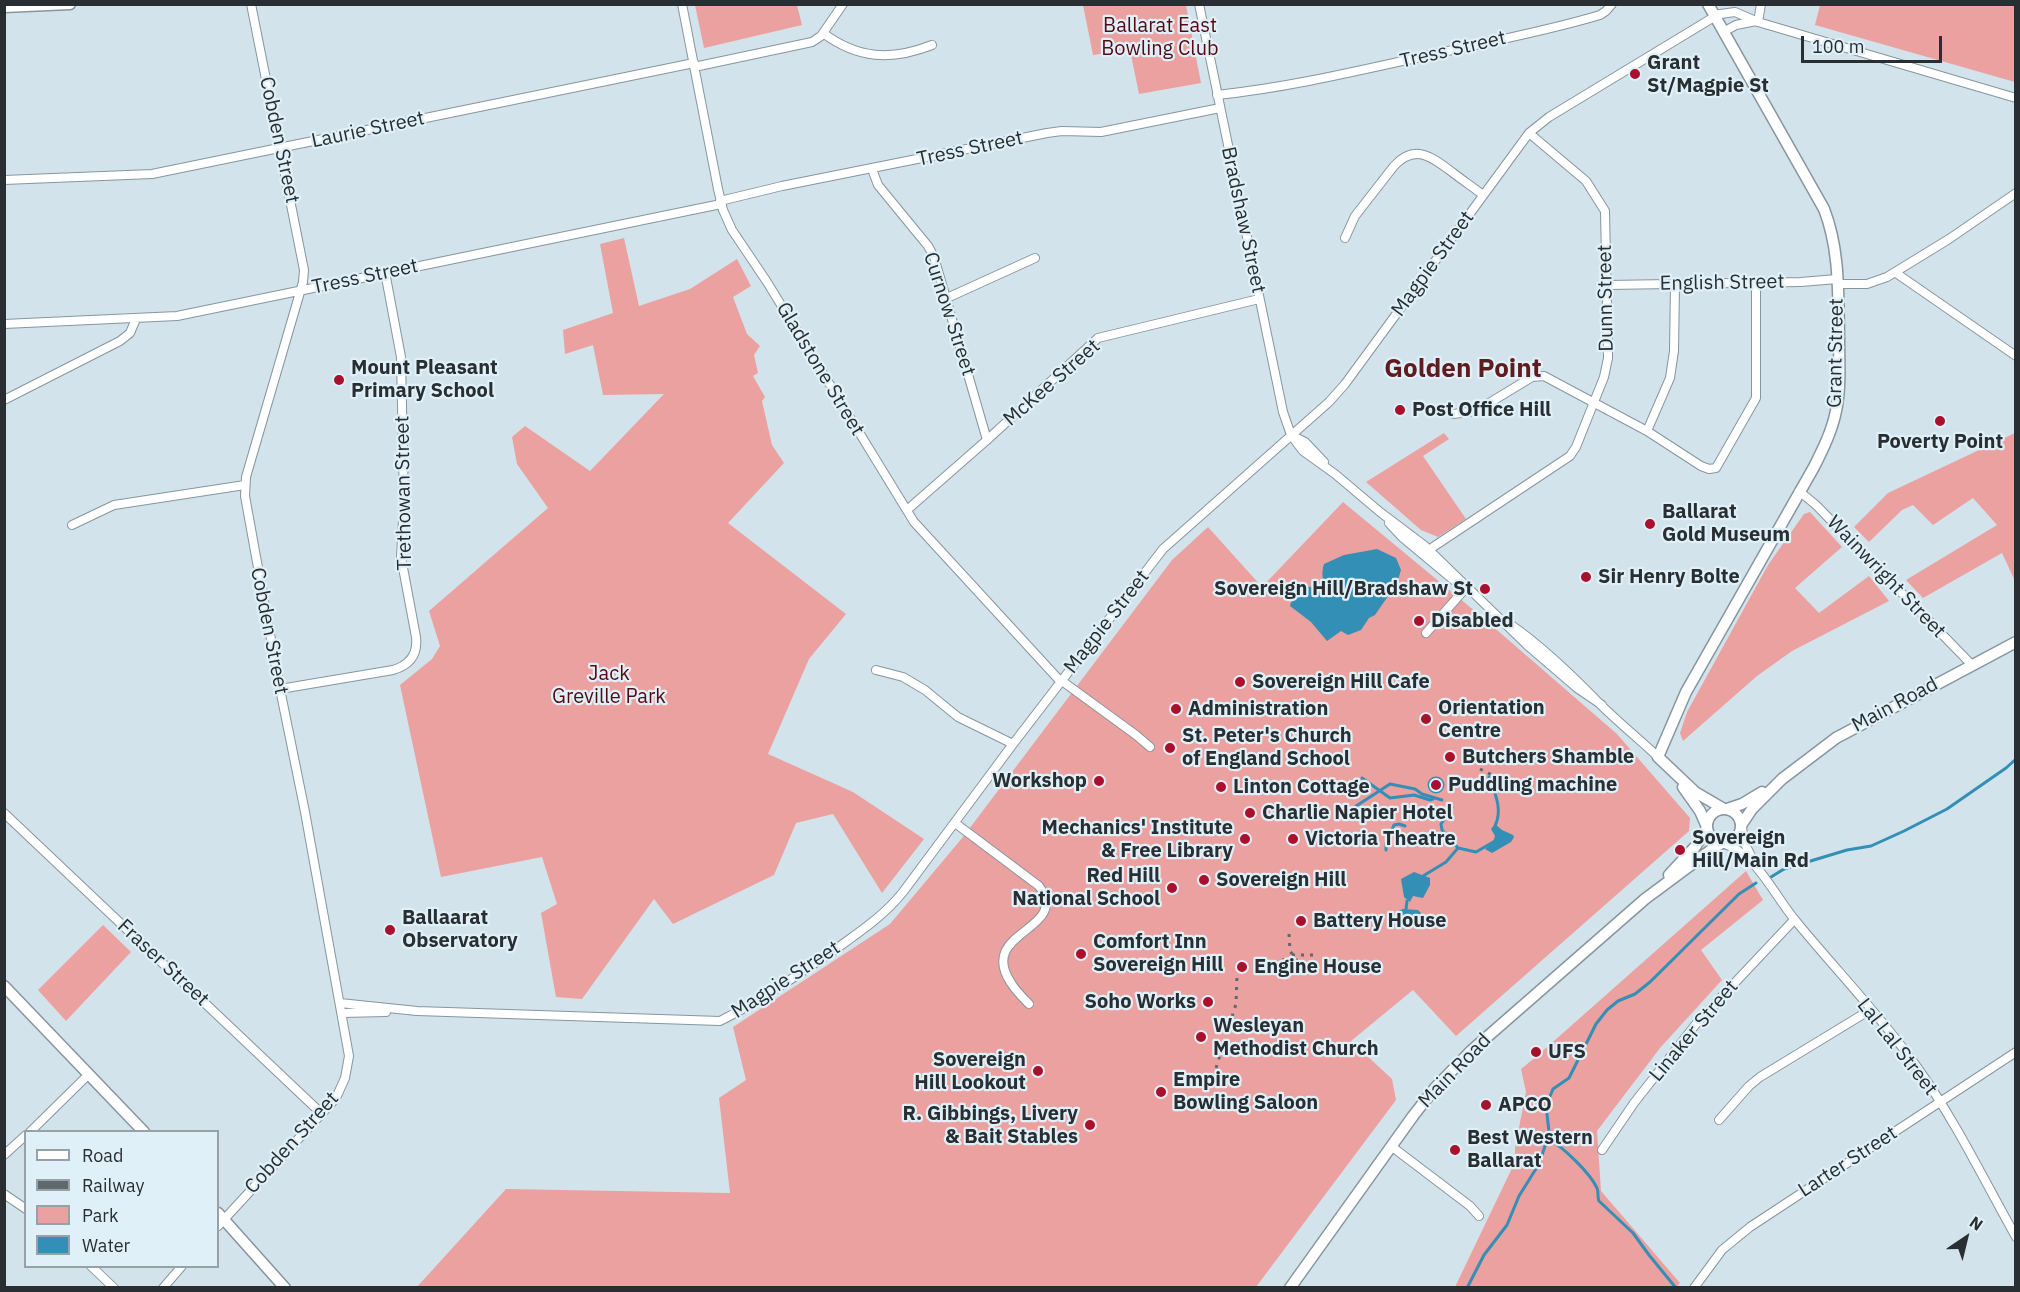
<!DOCTYPE html>
<style>
body{margin:0}
#map{position:relative;width:2020px;height:1292px;overflow:hidden;background:#d3e3eb;font-family:"IBM Plex Sans",sans-serif}
canvas{display:block}
.frame{position:absolute;inset:0;border:6px solid #282e31;pointer-events:none}
.legend{position:absolute;left:24px;top:1130px;width:195px;height:138px;box-sizing:border-box;background:#e0f0f8;border:2px solid #96a2a8;margin:0;padding:8px 10px;list-style:none;font-size:18px;color:#282e31}
.legend li{display:flex;align-items:center;gap:12px;height:30px}
.legend b{width:30px;border:2px solid #96a2a8}
.north{position:absolute;left:1936px;top:1208px;width:60px;height:60px;-webkit-text-stroke:4px #e0f0f8;paint-order:stroke;rotate:35deg;font-size:16px;font-weight:700;line-height:24px;text-align:center;color:#282e31}
.north::after{content:'';display:block;margin:auto;width:21px;height:27px;background:#282e31;clip-path:polygon(50% 0,100% 100%,50% 72%,0 100%)}
.scale{position:absolute;left:1801px;top:36px;width:141px;height:27px;box-sizing:border-box;border:3px solid #282e31;border-top:0;padding-left:8px;font-size:18px;line-height:21px;white-space:nowrap;color:#282e31;-webkit-text-stroke:4px #e0f0f8;paint-order:stroke}
</style>
<div id="map">
<canvas width="2020" height="1292"></canvas>
<div class="frame"></div>
<ul class="legend">
<li><b style="height:8px;background:#fff"></b>Road</li>
<li><b style="height:8px;background:#5f686c"></b>Railway</li>
<li><b style="height:16px;background:#eba19f"></b>Park</li>
<li><b style="height:16px;background:#338fb6"></b>Water</li>
</ul>
<div class="north">N</div>
<div class="scale">100 m</div>
</div>
<script>
const ctx = document.querySelector('canvas').getContext('2d');
ctx.lineJoin = 'round';
function fill(path, color) {
  ctx.fillStyle = color;
  ctx.fill(path, 'evenodd');
}
function strokePath(path, color, width, dash) {
  ctx.strokeStyle = color;
  ctx.lineWidth = width;
  ctx.lineCap = dash ? 'butt' : 'round';
  ctx.setLineDash(dash || []);
  ctx.stroke(path);
}
function write(font, color, halo, rows, align = 'center') {
  ctx.font = font + ' "IBM Plex Sans",sans-serif';
  ctx.lineWidth = 4.5;
  ctx.setLineDash([]);
  ctx.textBaseline = 'middle';
  ctx.strokeStyle = halo;
  ctx.fillStyle = color;
  for (const [text, x, y, turn = 0] of rows) {
    ctx.save();
    ctx.translate(x, y);
    ctx.rotate((+turn || 0) * Math.PI / 180);
    ctx.textAlign = isNaN(turn) ? turn : align;
    if (halo) ctx.strokeText(text, 0, 0);
    ctx.fillText(text, 0, 0);
    ctx.restore();
  }
}
fill(new Path2D(`
 M695,5h102l5,20 -98,23z
 M1083,5h103l15,78 -62,11 -9,-44 -37,5z
 M1820,5h195v77l-200,-57z
 M624,238l15,68 51,-17 47,-30 14,27 -18,11 14,37 13,12 -6,9 4,18 -5,3 12,21 -3,4 10,44 12,18 -56,60 118,91 -37,45 -41,95 85,38 71,47 -42,54 -49,-79 -37,9 -22,52 -101,49 -19,-25 -72,100 -26,-2 -15,-84 16,-9 -15,-47 -101,20 -41,-192 32,-26 8,-13 -11,-35 119,-103 -31,-44 -5,-27 13,-11 65,45 74,-77 -61,1 -10,-50 -28,9 -2,-24 50,-17 -13,-69z
 M1444,433l5,6 -26,17 43,63 -28,18 -17,-7 -55,-48z
 M2015,433v148l-13,-28 -79,45 -17,-18 91,-55 -24,-27 -40,27 -20,-20 -11,5 -33,32 -15,-15 34,-34z
 M1343,502l139,115 135,117 73,84 -1,13 -233,205 -43,-46 -62,51 41,38 4,21 -140,187 -840,1 90,-99 224,4 -11,-95 27,-18 -13,-53 157,-103 73,-87 209,-277 36,-33 54,60z
 M1810,512l32,35 -47,41 24,25 50,-37 20,25 -97,50 -35,25 -74,65 -3,-8 7,-21 81,-147 36,-51z
 M1746,871l17,29 -62,50 21,30 -62,68 -63,83 4,60 79,92 -4,5 -221,-1 60,-125v-14l11,-56 -5,-23 16,-13z
 M103,925l28,27 -65,69 -28,-31z`), '#eba19f');
fill(new Path2D(`
 M1377,549l19,9 5,12 -4,13 -22,32 -6,3 -8,12 -13,5 -7,-4 -14,10 -16,-19 -21,-16c2,-8 12,-21 21,-19 4,1 8,6 12,9h3l3,-5c-7,-7 -8,-18 -5,-27l20,-9z
 M1495,824l7,6 11,5 1,2 -3,5 -19,11 -7,-4 8,-7 2,-6 -4,-7z
 M1414,872l16,6v7l-7,13 -10,-2 -3,6 -6,-5 -3,-18z
 M1403,909l15,1 3,3c-4,11 -11,17 -23,15l-2,-10 2,-7z`), '#338fb6');
strokePath(new Path2D(`
 M1489,777c6,16 14,33 6,49
 M1362,778l28,20 24,-3 16,5 3,-1
 M1350,810l40,-26 25,5 7,5 20,6
 M1458,848l18,4 19,-11
 M1386,850v-7l8,-18 5,-1 6,2
 M1423,876l23,-14 12,-14 -16,-18 -1,-6 11,-17
 M1771,877l13,-8 63,-19 24,-4 33,-15 43,-22 59,-41 10,-9
 M1406,909l1,-8
 M1550,1140c14,8 40,33 47,48 2,5 0,9 2,13l34,32 16,22 27,33
 M1467,1288l17,-33 23,-30 12,-29 20,-32 6,-18 5,-6 -4,-34 7,-17 16,-11 27,-54 11,-14 11,-9 17,-7 15,-12 89,-88 17,-11`), '#338fb6', 3);
strokePath(new Path2D(`
 M1432.5 785a3.5 3.5 0 1 1 7 0a3.5 3.5 0 1 1-7 0Z`), '#338fb6', 10);
const street = new Path2D(`
 M682,4l36,185 5,21 9,20 35,52 147,240 147,160
 M1199,4l84,408 8,23 12,16 32,23 45,38 45,34 103,100 49,42 25,17
 M1713,15l22,-3 23,10 258,76
 M1758,22l3,-18
 M1723,32l13,-7 20,-4
 M823,33c35,26 68,28 109,12
 M694,67l118,-25 9,-6 22,-32
 M1217,95c76,-8 148,-26 222,-42 53,-12 108,-22 161,-38l6,-4 6,-7
 M872,169l6,16 50,61 6,11 53,183
 M4,180l148,-6 542,-111
 M720,201l62,-15 265,-53 15,-2 39,1 119,-24
 M1345,238l10,-22 39,-50c21,-23 38,-9 58,6 10,8 21,15 31,23
 M1896,273l120,83
 M1837,284h30l20,-7 62,-38 67,-46
 M1607,285l194,-3 36,-3
 M947,298l88,-40
 M4,324l173,-8 544,-112
 M4,400l116,-59 10,-8 6,-14
 M1453,414l23,-3 56,-34 12,-1 103,55 54,35 8,3 7,-1 40,-70v-116
 M1647,431l23,-53 4,-27 1,-67
 M1291,435l14,7 19,20
 M1799,491l17,14 155,159
 M907,510l80,-70 111,-102 161,-39
 M1389,523l14,15 60,50
 M72,525l42,-20 131,-20
 M1424,553l146,-97 6,-9 28,-70 4,-19 -3,-147 -19,-30 -57,-48
 M1510,624c33,23 62,51 90,80 18,18 39,35 58,53
 M1426,633l39,-44
 M876,670l27,7 22,13 33,27 55,27
 M1062,681l74,54 14,12
 M280,689l113,-19c17,-5 25,-16 23,-33l-15,-80 3,-55 -3,-145 -16,-85
 M4,813l318,301
 M955,823l84,63c33,45 -63,44 -28,97 5,8 12,15 18,21
 M1742,827l2,15 10,20
 M1725,844c32,11 49,51 70,76 40,49 85,95 122,147 38,53 67,113 99,170
 M340,1003l77,8 303,10c40,-20 76,-45 113,-70 25,-18 50,-34 70,-59l110,-148 150,-195 166,-147 16,-18 184,-251 20,-16 165,-100
 M342,1013l44,-1
 M1719,1120l30,-34 11,-9 110,-67
 M30,1132l59,-58
 M1391,1146l79,60 9,10
 M1602,1150l32,-47 62,-79 98,-104
 M4,1155l22,-20
 M4,1194l22,15
 M218,1226l118,-128 9,-20 4,-22 -44,-244 -25,-123 -35,-193 1,-19 57,-195 1,-12 -53,-266
 M91,1266l23,22
 M163,1288l19,-22
 M1694,1288l28,-38 28,-23 266,-175`);
const secondary = new Path2D(`
 M1708,4l116,205c16,41 14,85 15,128 0,25 2,50 -3,74 -4,20 -13,38 -22,56l-128,225 -28,65 37,35 29,17
 M4,7l66,-3
 M1683,787l17,24 7,16
 M1707 826a17 17 0 1 1 34 0a17 17 0 1 1-34 0Z
 M1727,809l15,-5 20,-12
 M1742,824l10,-15 30,-30 54,-41 180,-96
 M1669,875l26,-28 12,-19
 M4,986l140,146
 M218,1213l67,75
 M1290,1288l123,-172 22,-28 36,-37 174,-152 70,-52 7,-4`);
strokePath(street, '#87969e', 10);
strokePath(secondary, '#87969e', 13);
strokePath(street, '#fff', 8);
strokePath(secondary, '#fff', 10);
strokePath(new Path2D(`
 M1480,769l20,10
 M1289,934l1,17 8,11
 M1292,955h24
 M1284,968v-10
 M1216,1068l20,-64 1,-29`), '#5f686c', 3, [3, 6]);
for (const [x, y, r, color] of [
 [1635,74,6,"#a8102b"],
 [339,380,6,"#a8102b"],
 [1400,410,6,"#a8102b"],
 [1940,421,6,"#a8102b"],
 [1650,524,6,"#a8102b"],
 [1586,577,6,"#a8102b"],
 [1485,589,6,"#a8102b"],
 [1419,621,6,"#a8102b"],
 [1240,682,6,"#a8102b"],
 [1176,709,6,"#a8102b"],
 [1426,719,6,"#a8102b"],
 [1170,748,6,"#a8102b"],
 [1450,757,6,"#a8102b"],
 [1099,781,6,"#a8102b"],
 [1436,785,6,"#a8102b"],
 [1221,787,6,"#a8102b"],
 [1250,813,6,"#a8102b"],
 [1245,839,6,"#a8102b"],
 [1293,839,6,"#a8102b"],
 [1680,850,6,"#a8102b"],
 [1204,880,6,"#a8102b"],
 [1172,888,6,"#a8102b"],
 [1301,921,6,"#a8102b"],
 [390,930,6,"#a8102b"],
 [1081,954,6,"#a8102b"],
 [1242,967,6,"#a8102b"],
 [1208,1002,6,"#a8102b"],
 [1201,1037,6,"#a8102b"],
 [1536,1052,6,"#a8102b"],
 [1038,1071,6,"#a8102b"],
 [1161,1092,6,"#a8102b"],
 [1486,1105,6,"#a8102b"],
 [1090,1125,6,"#a8102b"],
 [1455,1150,6,"#a8102b"]
]) {
  const dot = new Path2D();
  dot.arc(x, y, r, 0, 2 * Math.PI);
  ctx.fillStyle = color;
  ctx.fill(dot);
  strokePath(dot, '#e0f0f8', 2);
}
write('20px', '#550913', '#e0f0f8', [
 ["Ballarat East",1160,26],
 ["Bowling Club",1160,49],
 ["Jack",609,674],
 ["Greville Park",609,697]
]);
write('20px', '#282e31', '#e0f0f8', [
 ["Tress Street",1453,50,-13],
 ["Laurie Street",368,130,-12],
 ["Cobden Street",279,140,78],
 ["Tress Street",970,149,-12],
 ["Bradshaw Street",1243,220,78],
 ["Magpie Street",1433,264,-54],
 ["Tress Street",365,277,-12],
 ["English Street",1722,283,-1],
 ["Dunn Street",1606,298,-91],
 ["Curnow Street",949,314,72],
 ["Grant Street",1836,353,-89],
 ["Gladstone Street",820,369,59],
 ["McKee Street",1052,383,-41],
 ["Trethowan Street",404,493,-91],
 ["Wainwright Street",1886,577,46],
 ["Magpie Street",1107,622,-52],
 ["Cobden Street",269,631,79],
 ["Main Road",1895,705,-28],
 ["Fraser Street",163,963,43],
 ["Magpie Street",786,980,-33],
 ["Linaker Street",1694,1031,-50],
 ["Lal Lal Street",1897,1047,52],
 ["Main Road",1455,1071,-46],
 ["Cobden Street",292,1143,-48],
 ["Larter Street",1848,1162,-33]
]);
write('bold 20px', '#282e31', '#e0f0f8', [
 ["Grant",1647,63],
 ["St/Magpie St",1647,86],
 ["Mount Pleasant",351,368],
 ["Primary School",351,391],
 ["Post Office Hill",1412,410],
 ["Poverty Point",1940,442,"center"],
 ["Ballarat",1662,512],
 ["Gold Museum",1662,535],
 ["Sir Henry Bolte",1598,577],
 ["Sovereign Hill/Bradshaw St",1473,589,"right"],
 ["Disabled",1431,621],
 ["Sovereign Hill Cafe",1252,682],
 ["Orientation",1438,708],
 ["Centre",1438,731],
 ["Administration",1188,709],
 ["St. Peter's Church",1182,736],
 ["of England School",1182,759],
 ["Butchers Shamble",1462,757],
 ["Workshop",1087,781,"right"],
 ["Puddling machine",1448,785],
 ["Linton Cottage",1233,787],
 ["Charlie Napier Hotel",1262,813],
 ["Mechanics' Institute",1233,828,"right"],
 ["& Free Library",1233,851,"right"],
 ["Sovereign",1692,838],
 ["Hill/Main Rd",1692,861],
 ["Victoria Theatre",1305,839],
 ["Red Hill",1160,876,"right"],
 ["National School",1160,899,"right"],
 ["Sovereign Hill",1216,880],
 ["Ballaarat",402,918],
 ["Observatory",402,941],
 ["Battery House",1313,921],
 ["Comfort Inn",1093,942],
 ["Sovereign Hill",1093,965],
 ["Engine House",1254,967],
 ["Soho Works",1196,1002,"right"],
 ["Wesleyan",1213,1026],
 ["Methodist Church",1213,1049],
 ["UFS",1548,1052],
 ["Sovereign",1026,1060,"right"],
 ["Hill Lookout",1026,1083,"right"],
 ["Empire",1173,1080],
 ["Bowling Saloon",1173,1103],
 ["APCO",1498,1105],
 ["R. Gibbings, Livery",1078,1114,"right"],
 ["& Bait Stables",1078,1137,"right"],
 ["Best Western",1467,1138],
 ["Ballarat",1467,1161]
], 'left');
write('bold 26px', '#601b1f', '#e0f0f8', [
 ["Golden Point",1463,369]
]);
</script>
